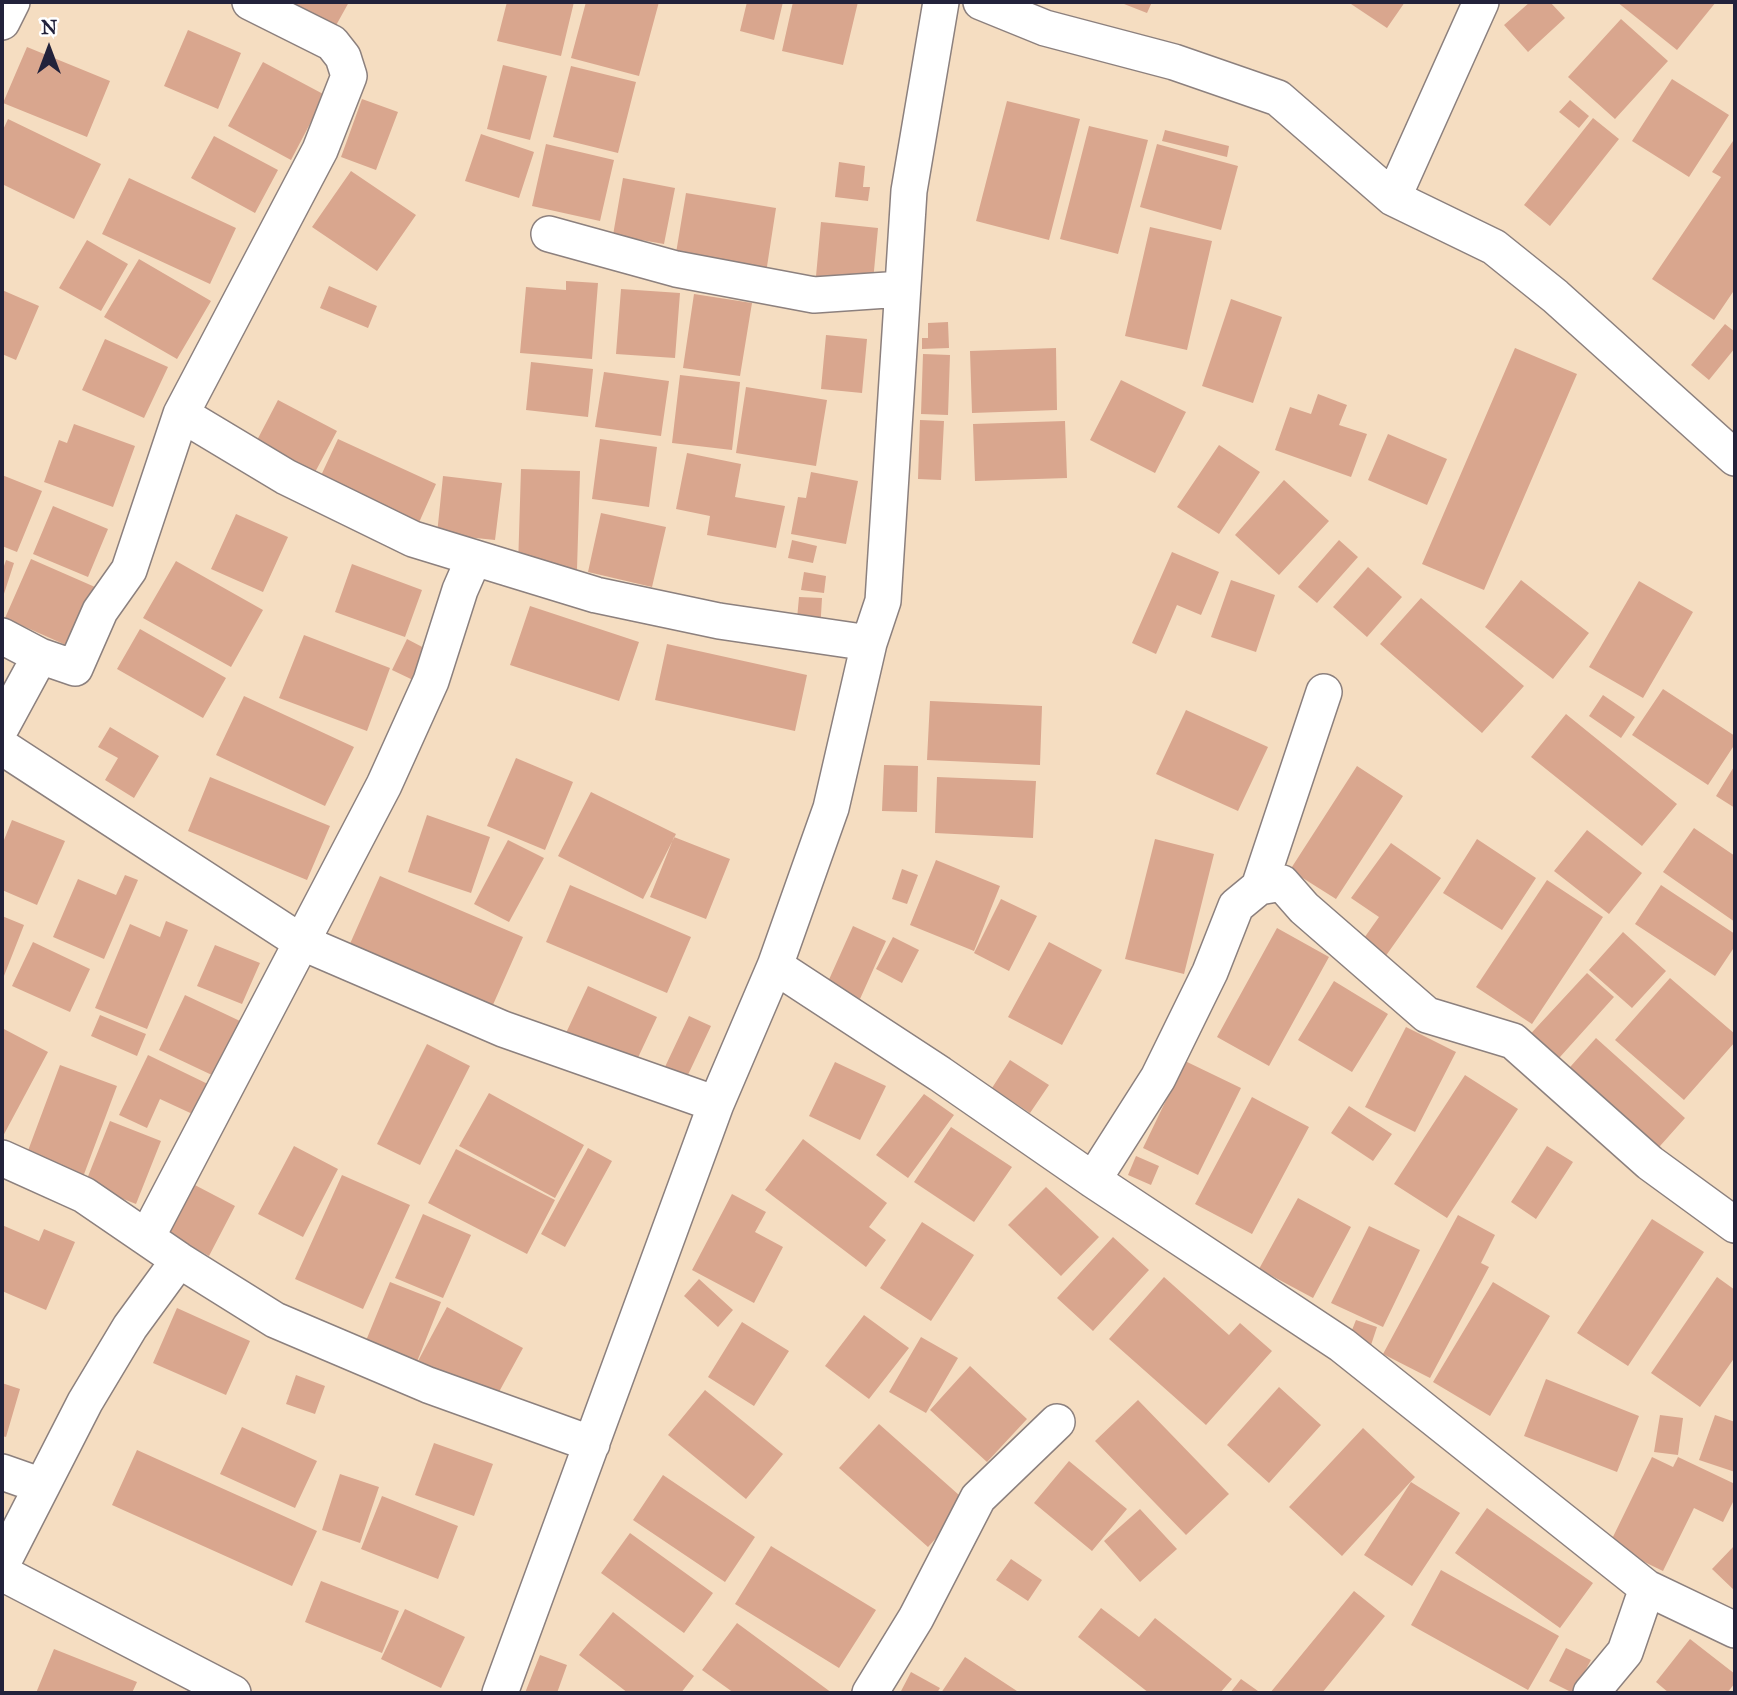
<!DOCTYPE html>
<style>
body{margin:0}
#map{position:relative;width:1737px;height:1695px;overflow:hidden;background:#f5ddc1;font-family:"IM FELL Great Primer",serif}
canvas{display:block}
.frame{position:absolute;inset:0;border:4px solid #22223b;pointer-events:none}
.north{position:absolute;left:14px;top:14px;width:70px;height:70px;-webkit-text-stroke:5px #fff;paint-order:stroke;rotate:0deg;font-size:19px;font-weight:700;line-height:28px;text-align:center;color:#22223b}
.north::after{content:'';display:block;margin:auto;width:24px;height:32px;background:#22223b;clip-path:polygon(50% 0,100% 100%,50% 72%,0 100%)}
</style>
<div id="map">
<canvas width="1737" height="1695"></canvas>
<div class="frame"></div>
<div class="north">N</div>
</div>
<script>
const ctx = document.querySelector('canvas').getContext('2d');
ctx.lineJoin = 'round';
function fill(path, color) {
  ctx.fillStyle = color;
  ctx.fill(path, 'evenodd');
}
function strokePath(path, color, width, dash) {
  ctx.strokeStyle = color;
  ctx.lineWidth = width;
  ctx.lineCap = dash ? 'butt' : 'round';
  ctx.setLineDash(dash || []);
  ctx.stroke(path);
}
fill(new Path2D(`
 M280,2h69l-15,27z
 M507,2h67l-13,54 -64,-15z
 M586,2h73l-20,74 -68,-18z
 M747,2h36l-9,38 -34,-9z
 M793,2h65l-15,63 -61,-14z
 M1119,2h33l-5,11z
 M1348,2h57l-18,26z
 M1530,2h20l15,16 -37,34 -24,-27z
 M1617,2h99l-39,48z
 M1621,19l47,42 -53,58 -47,-42z
 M188,30l53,23 -23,56 -54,-23z
 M27,47l83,34 -23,56 -84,-34z
 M263,62l62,33 -34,65 -63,-34z
 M503,65l44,11 -17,64 -43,-11z
 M571,66l65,16 -18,71 -65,-16z
 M1672,79l57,36 -40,62 -57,-36z
 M362,99l36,13 -22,58 -35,-13z
 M1570,100l19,16 -10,12 -20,-16z
 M1007,101l73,18 -31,121 -73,-19z
 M1593,118l26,21 -69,87 -26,-21z
 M8,119l93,45 -27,55 -72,-35v-52z
 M1089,126l59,14 -30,114 -58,-15z
 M1165,130l64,16 -2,11 -65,-16z
 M481,134l53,18 -15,46 -54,-17z
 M214,136l64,34 -23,43 -64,-35z
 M1735,138v151l-21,31 -62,-41 69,-102 -9,-5z
 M546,144l68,16 -14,61 -68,-15z
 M1157,144l81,22 -17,64 -81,-23z
 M839,162l26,4 -2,21h7l-2,14 -33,-4z
 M351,171l65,44 -39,56 -65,-44z
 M129,178l107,50 -26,56 -108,-50z
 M623,178l52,10 -11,56 -51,-9z
 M686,193l90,15 -10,65 -91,-14z
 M821,222l57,6 -6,64 -57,-5z
 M1150,227l62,14 -25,109 -62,-14z
 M87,240l41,24 -27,47 -42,-23z
 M139,259l72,42 -34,58 -73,-42z
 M566,281l32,2 -6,76 -72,-6 6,-66 40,3z
 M329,286l48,20 -9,22 -48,-20z
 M621,289l59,4 -5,65 -59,-4z
 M2,290l37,16 -23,54 -14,-6z
 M694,294l58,9 -12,73 -57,-8z
 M1231,299l51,18 -29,86 -51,-17z
 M948,322l1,26 -27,1v-11h6v-15z
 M1725,324l10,8v16l-26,32 -18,-15z
 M826,335l41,4 -5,54 -41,-4z
 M105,339l63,28 -24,51 -62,-28z
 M1056,348l1,62 -85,3 -2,-62z
 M1515,348l62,26 -93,216 -62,-26z
 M923,354l27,1 -2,60 -27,-1z
 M531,362l62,7 -5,48 -62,-7z
 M604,372l65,9 -8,55 -66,-9z
 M680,375l60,7 -8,68 -60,-7z
 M1121,380l65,32 -31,61 -65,-33z
 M746,387l81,13 -11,66 -80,-13z
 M1318,394l29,11 -8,20 28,9 -16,43 -76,-27 15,-43 21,7z
 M278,400l59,31 -24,45 -59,-30z
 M920,420l24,1 -3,59 -23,-1z
 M1065,421l2,57 -92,3 -2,-57z
 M74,424l61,22 -22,61 -69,-25 15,-42 8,3z
 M1388,434l59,25 -20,46 -59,-25z
 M338,439l98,45 -19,43 -99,-45z
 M600,439l57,8 -8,60 -57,-8z
 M1219,445l41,27 -41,62 -42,-27z
 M687,453l54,11 -6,33 50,9 -9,42 -69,-13 3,-19 -34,-7z
 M521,469l59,2 -3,98 -59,-2z
 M811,472l47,9 -12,63 -55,-10 7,-37 8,1z
 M2,475l40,16 -25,61 -15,-6z
 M443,476l59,7 -7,57 -58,-6z
 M1284,480l45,41 -50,54 -44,-40z
 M53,506l55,23 -20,48 -55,-23z
 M601,513l65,14 -14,60 -64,-15z
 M236,514l52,23 -25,55 -52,-23z
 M792,540l25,6 -4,17 -25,-5z
 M1339,540l19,17 -41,46 -19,-16z
 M1172,552l47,20 -18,43 -24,-10 -21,49 -24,-11z
 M31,559l64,28 -27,59 -63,-28z
 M6,560l8,3 -12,37v-28z
 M176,561l87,49 -32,57 -88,-49z
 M352,564l70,26 -17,47 -70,-25z
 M1368,567l34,30 -35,40 -34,-30z
 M804,572l22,4 -2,17 -23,-3z
 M1231,580l44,15 -19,57 -45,-15z
 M1521,580l68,53 -36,46 -68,-52z
 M1639,581l54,31 -50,86 -54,-31z
 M799,597l23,1 -2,34 -24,-2z
 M1421,598l103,88 -42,47 -102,-89z
 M530,606l109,36 -20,59 -109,-36z
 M140,629l86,49 -23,40 -86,-49z
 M304,635l86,33 -23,63 -88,-33z
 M407,639l21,11 -15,30 -21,-10z
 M667,644l140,31 -12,56 -140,-31z
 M1663,689l72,47v8l-27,41 -76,-50z
 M1603,695l32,22 -14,21 -32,-22z
 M244,696l110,51 -29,59 -109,-51z
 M930,701l112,5 -2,59 -113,-5z
 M1186,710l82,37 -30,64 -82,-37z
 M1566,714l111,90 -35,42 -111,-89z
 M110,727l49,29 -25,42 -29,-18 13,-22 -20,-11z
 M516,758l57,24 -28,68 -58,-24z
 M884,765l34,1 -1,46 -35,-1z
 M1735,765v43l-19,-12z
 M1357,766l46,30 -67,103 -46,-29z
 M210,777l120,49 -23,54 -119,-49z
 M937,777l99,4 -3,57 -98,-5z
 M591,792l85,42 -33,65 -85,-43z
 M427,815l63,22 -19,56 -63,-21z
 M12,820l53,21 -28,64 -35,-15v-45z
 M1694,828l41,28v66l-72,-50z
 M1587,830l55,43 -33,41 -55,-43z
 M674,837l56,22 -24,60 -56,-22z
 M1155,839l59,15 -30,120 -59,-15z
 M1477,839l59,39 -34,52 -59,-37z
 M508,840l36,18 -35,64 -35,-18z
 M1391,843l50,35 -56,79 -23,-16 17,-24 -28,-19z
 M936,860l64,26 -26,65 -64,-26z
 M902,869l16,6 -11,29 -15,-5z
 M125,875l13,5 -34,79 -51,-22 25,-58 38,16z
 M380,876l143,61 -31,70 -143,-61z
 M1547,880l56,37 -71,107 -56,-37z
 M570,885l121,52 -24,56 -121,-51z
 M1661,885l74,49v12l-20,30 -80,-52z
 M1001,899l36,17 -28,55 -35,-18z
 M2,916l22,9 -22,56z
 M166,921l22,9 -41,99 -52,-21 35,-84 30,13z
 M853,926l33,15 -26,58 -33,-15z
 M1277,928l52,29 -60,109 -52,-29z
 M1623,932l43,39 -34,37 -43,-38z
 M893,937l26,13 -17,33 -26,-14z
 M33,942l57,27 -20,43 -58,-26z
 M1049,942l53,28 -40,75 -54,-28z
 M215,945l45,18 -18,41 -45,-18z
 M1587,973l27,24 -63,70 -28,-25z
 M1670,978l65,56v8l-51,58 -69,-60z
 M1334,981l54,33 -36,58 -54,-32z
 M588,986l69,31 -22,47 -69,-31z
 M185,995l55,26 -26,55 -55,-26z
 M100,1015l46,19 -9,22 -46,-20z
 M689,1016l22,10 -33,70 -22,-10z
 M1406,1027l50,25 -41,80 -50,-25z
 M2,1028l46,24 -46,86z
 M1596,1038l89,80 -33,37 -89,-80z
 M427,1044l43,22 -50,99 -43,-21z
 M148,1055l66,32 -15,30 -39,-18 -13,29 -28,-13z
 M1010,1060l39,25 -19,28 -38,-25z
 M1185,1061l56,27 -43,87 -55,-27z
 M835,1062l51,24 -26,54 -51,-24z
 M60,1065l57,21 -34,91 -57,-21z
 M1465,1075l53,34 -71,109 -53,-34z
 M489,1093l95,52 -29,53 -96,-52z
 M924,1094l30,21 -46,63 -32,-23z
 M1252,1097l57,30 -57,107 -57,-30z
 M1349,1106l43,28 -19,27 -42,-28z
 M110,1121l51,20 -25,63 -51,-20z
 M951,1127l61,40 -38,55 -60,-40z
 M803,1139l84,64 -18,24 17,13 -20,27 -101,-77z
 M294,1146l44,23 -35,68 -45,-23z
 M1547,1146l26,16 -37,57 -25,-17z
 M588,1148l24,13 -47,86 -24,-13z
 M456,1149l99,51 -28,54 -99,-51z
 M1136,1156l23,10 -8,19 -23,-10z
 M342,1175l68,30 -47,104 -68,-30z
 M191,1183l44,23 -26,50 -44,-24z
 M1046,1187l53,50 -38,39 -53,-51z
 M732,1194l34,18 -11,20 28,15 -29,56 -62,-33z
 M1298,1198l53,29 -38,71 -54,-29z
 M423,1214l48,21 -28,63 -48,-20z
 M1458,1215l37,20 -14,28 8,4 -59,111 -47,-24z
 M1652,1219l52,33 -76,114 -51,-33z
 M922,1222l52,33 -43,66 -51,-33z
 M2,1225l37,16 5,-12 31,13 -29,68 -44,-19z
 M1369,1226l51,24 -37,77 -52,-24z
 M1113,1237l36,33 -56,61 -36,-33z
 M1164,1277l65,58 11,-12 32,28 -66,74 -97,-86z
 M1717,1277l18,13v67l-35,50 -49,-34z
 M699,1279l34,31 -15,17 -34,-31z
 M390,1282l51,20 -27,67 -51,-21z
 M1493,1282l57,34 -60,100 -57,-34z
 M447,1307l76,41 -29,53 -76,-40z
 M177,1308l73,33 -24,54 -73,-32z
 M864,1315l45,33 -40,51 -44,-33z
 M1356,1320l21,7 -7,21 -22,-8z
 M742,1322l47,29 -35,55 -46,-29z
 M921,1337l37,21 -32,55 -37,-21z
 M970,1366l57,53 -40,43 -57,-52z
 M296,1375l29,11 -10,28 -29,-10z
 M1546,1379l93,37 -22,56 -93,-36z
 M2,1383l18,6 -14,48 -4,-1z
 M1279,1387l42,38 -52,58 -42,-38z
 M705,1390l78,64 -37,45 -78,-64z
 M1138,1400l91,94 -43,41 -91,-94z
 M1660,1415l23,3 -5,37 -24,-3z
 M1715,1415l20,7v50l-36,-12z
 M879,1424l89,79 -40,44 -89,-79z
 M242,1427l75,34 -22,47 -75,-34z
 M1363,1428l52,49 -73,79 -53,-49z
 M434,1443l59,21 -19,52 -59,-21z
 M137,1450l180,81 -25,55 -180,-81z
 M1652,1457l21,10 5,-10 57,27v14l-12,24 -29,-14 -31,63 -54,-26z
 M1069,1461l58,48 -35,42 -58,-48z
 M340,1474l39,13 -19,56 -38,-13z
 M663,1475l92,62 -30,45 -92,-62z
 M1411,1482l49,31 -48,73 -48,-31z
 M382,1496l76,30 -20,53 -77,-30z
 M1487,1508l106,75 -33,45 -105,-75z
 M1140,1509l37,40 -37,33 -36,-41z
 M630,1533l83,60 -29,40 -83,-60z
 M1735,1545v46l-23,-22z
 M771,1546l105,64 -37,58 -104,-64z
 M1011,1559l31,21 -14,21 -32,-21z
 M1441,1570l118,66 -31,54 -117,-65z
 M321,1581l78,30 -17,42 -77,-31z
 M1354,1591l31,25 -63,77h-52z
 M1101,1608l38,29 16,-19 77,61 -12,14h-71l-71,-56z
 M405,1609l60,28 -24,51 -60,-29z
 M613,1612l81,64 -13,17h-53l-49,-38z
 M737,1623l95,70h-98l-32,-23z
 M1690,1639l45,35v9l-8,10h-58l-13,-11z
 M1566,1648l25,12 -18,33 -24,-12z
 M54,1649l83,33 -5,11h-96z
 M540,1655l27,10 -10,28h-32z
 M965,1657l55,36h-79z
 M911,1672l29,16 -3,5h-37z
 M1241,1679l17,12 -2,2h-26z`), '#d9a68e');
const street = new Path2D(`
 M981,2l64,26 129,34 104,36 115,100 101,49 61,49 180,162
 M2,22l10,-20
 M1393,198l88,-196
 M549,234l127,35 138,26 88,-6
 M181,414l105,63 127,62 183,56 123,26 150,22
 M2,636l38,20 -38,70
 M40,656l35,12 25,-57 29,-41 52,-156 139,-264 29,-74 -6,-19 -11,-14 -82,-41
 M2,747l299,195 202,87 213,75
 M1259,887l65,-195
 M775,966l165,108 153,106 249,165 305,243 88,42
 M2,1158l82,37 95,65 96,60 153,65 164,59
 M1093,1180l65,-102 52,-106 26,-66 23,-19 23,-4 22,25 123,107 86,26 137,122 85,62
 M147,1237l237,-452 47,-104 29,-91 14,-32
 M2,1472l40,14
 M2,1564l83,-162 45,-75 49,-67
 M2,1573l231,120
 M500,1693l216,-589 59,-138 56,-158 38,-165 14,-42 26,-410 32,-189
 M870,1693l46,-75 62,-120 79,-76
 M1591,1693l34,-41 22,-64`);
strokePath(street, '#8c807e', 38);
strokePath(street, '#fff', 35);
</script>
